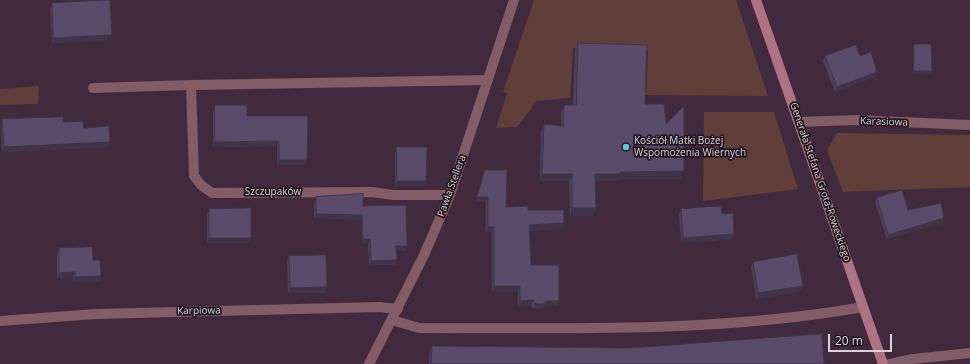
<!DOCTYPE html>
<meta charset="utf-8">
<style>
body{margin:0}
#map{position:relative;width:970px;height:364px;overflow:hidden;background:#412a3d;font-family:"Open Sans",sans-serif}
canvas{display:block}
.scale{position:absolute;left:828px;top:334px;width:64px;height:18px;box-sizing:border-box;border:2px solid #ddcfda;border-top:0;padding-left:5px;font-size:12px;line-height:14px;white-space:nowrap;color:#ddcfda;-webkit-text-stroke:3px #21171f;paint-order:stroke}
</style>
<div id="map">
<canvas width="970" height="364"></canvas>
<div class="scale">20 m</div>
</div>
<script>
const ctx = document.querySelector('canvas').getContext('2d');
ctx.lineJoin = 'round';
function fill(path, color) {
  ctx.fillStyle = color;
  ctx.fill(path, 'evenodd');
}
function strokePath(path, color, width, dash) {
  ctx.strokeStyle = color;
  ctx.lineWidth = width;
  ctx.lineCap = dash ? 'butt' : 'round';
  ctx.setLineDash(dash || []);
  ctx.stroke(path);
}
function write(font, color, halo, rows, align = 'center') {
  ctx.font = font + ' "Open Sans",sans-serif';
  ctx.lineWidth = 3.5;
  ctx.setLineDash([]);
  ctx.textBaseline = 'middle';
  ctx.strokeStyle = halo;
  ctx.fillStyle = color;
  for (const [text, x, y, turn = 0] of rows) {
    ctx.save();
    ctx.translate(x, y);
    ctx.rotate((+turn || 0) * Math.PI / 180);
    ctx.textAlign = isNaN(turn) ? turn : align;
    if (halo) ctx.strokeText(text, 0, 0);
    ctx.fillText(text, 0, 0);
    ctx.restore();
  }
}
fill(new Path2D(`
 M534,0h202l32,96 -122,-1 2,-45 -75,-2 -3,50 -33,3 -20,26 -21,1 11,-35 -4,-1z
 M39,86l-1,18 -38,1v-16z
 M704,112h70l24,77 -95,12z
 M837,133l133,2v52l-127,5 -16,-42z`), '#603f3b');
strokePath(new Path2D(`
 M191,85l297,-5
 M93,88l98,-3 3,91 7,9 11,8 160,-1 21,3h57
 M392,320l27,8c148,0 298,5 444,-21
 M0,321l96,-7 283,-7 19,2
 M890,364l23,-5 57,-6`), '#825c67', 10);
strokePath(new Path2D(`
 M799,122l56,-2 115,5
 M369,364l55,-109 26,-60 64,-195`), '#825c67', 10);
strokePath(new Path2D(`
 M756,0l127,364`), '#ad7284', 10);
fill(new Path2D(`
 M52,3l60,32 -2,5 -58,3 -2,-34z
 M578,43l67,61 21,20 15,55h-63l-2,2h-21l1,27 -3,8h-23l-1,-35h-29l1,-49 3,-8 17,2v-13l3,-8h9l2,-55z
 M914,44l17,30h-18v-27z
 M825,56h35l17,16 -2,5 -40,15 -12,-31z
 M215,105l32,11 60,44 -2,5h-28v-19l-64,1v-36z
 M2,119l61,3 21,6 24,19 -106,5 -1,-28z
 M397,147l27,39h-29v-33z
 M485,170l21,37 22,3 35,19 -34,2 2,34 28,36 -2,5h-13l-3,3h-7l-3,-3h-13v-14l-26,-1v-59h-6v-30h-10z
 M316,197l47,9 44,40 -2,5 -9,-1 -1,15h-26l-1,-22 -6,1 -1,-24 -47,-2v-16z
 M877,198l31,12 35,13 -56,16 -12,-37z
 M209,209l42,29 -2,5h-42v-29z
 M681,209l41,5 11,25 -52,4 -2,-28z
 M59,248l34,12 8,16 -2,6h-26v-5l-16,1v-25z
 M289,256l36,37h-37l-1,-32z
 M753,262l50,24 -2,5 -45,8 -5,-32z
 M432,346l392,18h-395l1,-13z`), '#4d405b');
fill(new Path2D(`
 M112,35l-2,5 -58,3 1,-5z
 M914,71h18l-1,3h-18z
 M877,72l-2,5 -40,15 2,-5z
 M279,141l-2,5 -64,1 2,-5z
 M110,142l-2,5 -106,5 2,-5z
 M279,160h28l-2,5h-28z
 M684,171l-3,8h-63l-2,2h-24l3,-7 26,-2z
 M542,174h30l-3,7h-29z
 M397,181h29l-2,5h-29z
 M477,197h11l-2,5h-10z
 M572,208h24l-3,8h-23z
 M316,214l46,1 -1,5 -47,-2z
 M944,218l-1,5 -56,16 1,-4z
 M564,223l-1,6 -36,2 2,-6z
 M488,227h6l-2,5h-6z
 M734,234l-1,5 -52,4 2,-5z
 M209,238h42l-2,5h-42z
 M363,239h7l-2,4 -6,1z
 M396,246h11l-2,5 -10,-1z
 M397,260l-2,5h-26l2,-4z
 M75,272l-2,5 -16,1 2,-5z
 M101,276l-2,6h-26l2,-5z
 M494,286h26l-2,6 -26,-1z
 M803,286l-2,5 -45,8 2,-6z
 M327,287l-2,6h-37l2,-5z
 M533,300l-2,6h-13l2,-5z
 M546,301h13l-2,5h-13l-3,3h-7l2,-5z`), '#3f344a');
const building = new Path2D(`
 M110,0l2,35 -59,3 -1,-35z
 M578,43l69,2 -2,59h19l2,20 18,-18v65l-63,1 -2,2h-24l1,34h-24v-34h-30l2,-50 19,2 1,-21h12z
 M914,44h17l1,27h-18z
 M856,45l4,11 11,-4 6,20 -40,15 -12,-31z
 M215,105h32v11h61l-1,44h-28v-19l-64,1z
 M63,117v5l20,-1 1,7 25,-2 1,16 -106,5 -2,-28z
 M397,147h30l-1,34h-29z
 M485,170h22l-1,37 22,-1v4h36v13l-35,2 2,40h28v36h-13l-3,3h-7l-3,-4 -13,1v-15h-26v-59h-6v-30h-11z
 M902,190l6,20 33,-7 3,15 -56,17 -11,-37z
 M363,194v12l43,-1 1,41h-11l1,14 -26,1 -1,-22h-7l-1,-24 -46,-1v-17z
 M721,206l1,8 11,-1 1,21 -51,4 -2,-29z
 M251,208v30h-42v-29z
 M92,247l1,13h7l1,16 -26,1v-5l-16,1v-25z
 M797,254l6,32 -45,7 -5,-31z
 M326,255l1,32 -37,1 -1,-32z
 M822,334l2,30h-393l1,-18 198,2z`);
fill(building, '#5a4b6a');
strokePath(building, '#3f344a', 1);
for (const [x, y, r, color] of [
 [626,147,4,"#51ccd2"]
]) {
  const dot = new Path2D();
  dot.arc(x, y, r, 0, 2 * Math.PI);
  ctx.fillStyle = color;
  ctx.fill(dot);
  strokePath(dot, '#21171f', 1.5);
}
write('10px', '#ddcfda', '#21171f', [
 ["Karasiowa",884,122,2],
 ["Generała Stefana Grota-Roweckiego",820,182,71],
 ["Pawła Stellera",452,186,-70],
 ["Szczupaków",273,192],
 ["Karpiowa",199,311,-1]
]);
write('10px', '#ddcfda', '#21171f', [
 ["Kościół Matki Bożej",634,141],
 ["Wspomożenia Wiernych",634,153]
], 'left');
</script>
